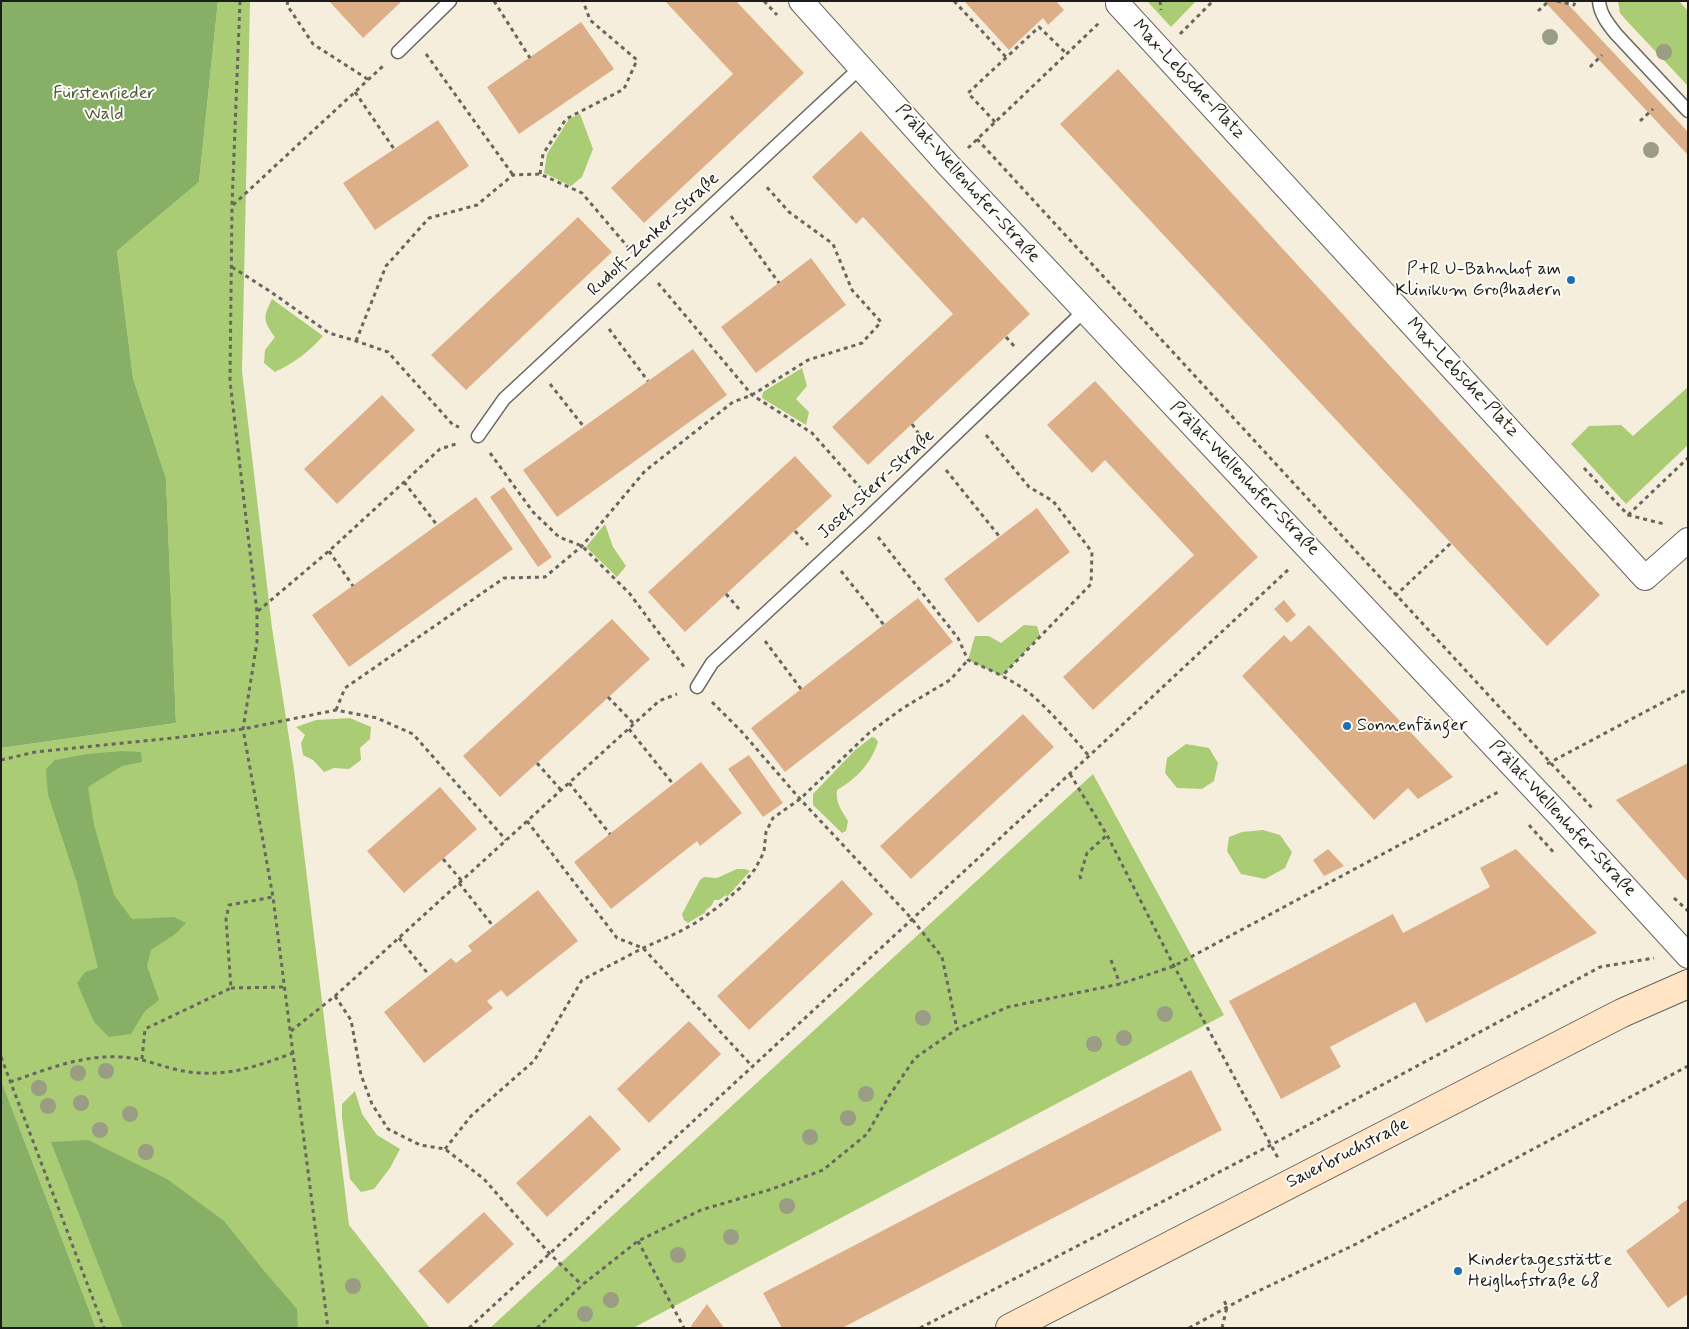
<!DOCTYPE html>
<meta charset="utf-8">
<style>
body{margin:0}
#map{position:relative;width:1689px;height:1329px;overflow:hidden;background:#f6eedc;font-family:Mynerve,sans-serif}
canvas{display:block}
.frame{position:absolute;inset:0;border:2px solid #1c1c1c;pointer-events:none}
</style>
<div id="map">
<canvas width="1689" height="1329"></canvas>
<div class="frame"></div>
</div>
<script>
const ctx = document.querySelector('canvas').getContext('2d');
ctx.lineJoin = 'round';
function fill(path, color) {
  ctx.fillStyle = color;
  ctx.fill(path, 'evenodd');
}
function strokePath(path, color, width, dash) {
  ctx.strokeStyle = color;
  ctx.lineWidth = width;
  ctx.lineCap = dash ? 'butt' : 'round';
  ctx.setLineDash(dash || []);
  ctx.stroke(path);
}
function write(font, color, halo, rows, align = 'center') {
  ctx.font = font + ' Mynerve,sans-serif';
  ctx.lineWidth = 4;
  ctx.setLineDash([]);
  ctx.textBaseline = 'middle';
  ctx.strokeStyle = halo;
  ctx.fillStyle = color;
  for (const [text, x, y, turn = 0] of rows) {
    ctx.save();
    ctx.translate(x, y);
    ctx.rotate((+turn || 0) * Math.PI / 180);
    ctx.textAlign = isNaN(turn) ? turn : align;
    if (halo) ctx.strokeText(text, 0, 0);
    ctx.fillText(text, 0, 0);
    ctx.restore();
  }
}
fill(new Path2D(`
 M218,1h32l-8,370 30,257 22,142 55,455 81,103h-334l-95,-248v-332l175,-25 -10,-243 -33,-102 -16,-127 82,-69z
 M1147,1h49l-25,26z
 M1618,1h61l9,10v75l-62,-66 -6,-7z
 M580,114l13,35 -11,28 -11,9 -27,-13 3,-19 22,-35z
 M272,299l51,37c-14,16 -29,27 -48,36l-11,-9 1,-13 10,-13c-12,-16 -12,-20 -3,-38z
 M802,368l5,18 -11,13 13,13 -3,13 -44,-27 1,-6z
 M1688,387v58l-62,59 -55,-60 18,-18 32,-1 12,11z
 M605,524l8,23 13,19 -9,11 -31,-30z
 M1024,625l13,1 3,10 -38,40 -34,-16 7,-24h14l12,7z
 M350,718l21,9 -1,12 -10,9 1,12 -12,9 -15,-1 -10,4 -11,-12 -10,-5 -2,-12 4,-8 -9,-8 20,-7z
 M872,737l3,1 3,4c-7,22 -22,37 -41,48 -2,12 5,21 11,31l-2,10 -4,2 -29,-28v-11l42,-44z
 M1186,744l23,4 9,15 -4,18 -12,8 -25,-1 -12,-15 2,-15z
 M1093,774l131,241 -591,313h-143z
 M1263,830l17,5 12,17 -7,16 -20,11 -24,-5 -14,-23 2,-14 13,-5z
 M737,869h8l5,2 -23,26 -1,-2 -7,5h-5l-2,5 -7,6 1,1 -18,11 -4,-3 -2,-6 18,-34 4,-3 13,1z
 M355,1091l7,23 15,21 23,14 -10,19 -16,21 -13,3 -11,-13 -8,-61v-14z`), '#aacc74');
fill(new Path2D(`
 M1,1h217l-19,181 -82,69 16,127 33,101 10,244 -175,25z
 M122,751l19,1 1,10 -20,4 -34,21 6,38 20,70 18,24 42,-2 12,6 -12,12 -23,15 -4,16 12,34 -14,11 -14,23 -22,3 -15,-15 -17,-39 8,-11 13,-4 -21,-85 -29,-88 -2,-26 9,-9 32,-6z
 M1,1080l95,248h-95z
 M88,1140l79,39 57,42 41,51 32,37 1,19h-175l-72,-186z`), '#87b066');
fill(new Path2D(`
 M329,1h73l-39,37z
 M665,1h71l68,72 -160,150 -33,-35 122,-114z
 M964,1h92l8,9 -16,15 -5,-7 -34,32z
 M1544,1h21l123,131v23z
 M581,22l33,47 -95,65 -32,-47z
 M1118,69l482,526 -53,51 -487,-522z
 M438,120l31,46 -94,64 -32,-47z
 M861,131l169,183 -162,151 -36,-38 121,-113 -90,-97 -7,7 -44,-47z
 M578,217l34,35 -146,138 -35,-35z
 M811,258l35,47 -90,68 -35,-46z
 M693,349l34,46 -170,122 -34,-47z
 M1095,381l163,176 -165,153 -30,-33 131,-122 -89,-95 -13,13 -45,-48z
 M382,395l33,35 -78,74 -33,-35z
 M795,456l37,40 -147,136 -37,-40z
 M504,487l48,70 -14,10 -48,-70z
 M476,497l37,52 -164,118 -37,-52z
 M1037,508l33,44 -92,71 -34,-44z
 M918,598l35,44 -168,130 -34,-44z
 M1284,600l12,15 -9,8 -13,-14z
 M612,619l38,40 -150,138 -37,-41z
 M1309,625l144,152 -35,22 -10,-11 -34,32 -132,-144 42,-41 7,7z
 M1023,714l31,33 -143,132 -31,-33z
 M749,755l34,48 -20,14 -35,-48z
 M701,762l41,51 -42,33 -3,-5 -86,68 -37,-47z
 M1688,763v119l-72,-82z
 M440,787l37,42 -73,64 -37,-42z
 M1328,849l16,17 -20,10 -11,-16z
 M1516,849l81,84 -171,90 -11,-21 -85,45 11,20 -60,32 -52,-98 164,-87 10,19 87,-46 -10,-19z
 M842,880l31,34 -124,116 -32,-34z
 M538,890l40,51 -71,56 -6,-7 -14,11 6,7 -69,55 -40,-51 67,-54 5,5 9,-7 7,-5 -4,-5z
 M689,1021l32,33 -72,69 -32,-34z
 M1191,1070l31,60 -380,198h-60l-19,-35z
 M590,1115l31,34 -74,68 -31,-34z
 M1688,1199v95l-20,14 -42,-57 54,-40 -3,-4z
 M484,1212l30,32 -66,60 -30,-33z
 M707,1304l17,24h-32l-1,-2z`), '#ddaf88');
const lane = new Path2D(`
 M1599,1c1,13 9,23 17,33l72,77
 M398,52l52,-51
 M478,436l26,-37 357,-332
 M697,687l15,-24 153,-142 219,-210`);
const street = new Path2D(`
 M801,1l148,165 610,649 129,141
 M1118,4l527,574 43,-38`);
const secondary = new Path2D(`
 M1010,1328l612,-315 66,-29`);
strokePath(lane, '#68665f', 15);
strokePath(street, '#68665f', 26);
strokePath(secondary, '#68665f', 30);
strokePath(new Path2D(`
 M240,1l-8,204 -2,176 27,231v30l-14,87 30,168 55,431
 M288,1l-1,4 26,39 56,36
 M494,1l36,57
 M764,1l13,14
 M954,1l52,56
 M1160,1l1,9
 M1557,1l17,4 1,-4
 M1538,11l11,-10
 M1180,34l33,-33
 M426,54l87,121
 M1590,67l12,-12
 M355,92l39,57
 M1640,121l13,-12
 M995,122l-27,-29 71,-66 28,27
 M977,139l617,671
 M968,148l131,-125
 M540,174l3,-20 23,-35 58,-30 13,-29 -47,-40 -7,-19
 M233,205l150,-139
 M731,216l48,67
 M232,267l39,25 58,41 27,8 32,11 65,73 6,2
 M658,283l94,112 60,38 53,60
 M609,329l39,52
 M1006,337l9,10
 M356,341l30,-75 43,-48 48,-13 36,-30 27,-1 42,19 50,59
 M550,384l34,43
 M912,424l9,13
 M986,435l43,52 24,14 39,51 -1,32 -89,92
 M490,453l43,59 26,25 23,9 48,48 55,74
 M1584,468l44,47 36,9
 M946,470l53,66
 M404,482l33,43
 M1628,515l60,-57
 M795,531l13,14
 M878,537l80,101 10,22c22,10 46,20 65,36 20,18 38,39 56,60
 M329,551l24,35
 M841,571l43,54
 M726,594l13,15
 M1395,596l56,-53
 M258,611l71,-60 111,-102 19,-6
 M765,641l36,48
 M608,697l26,27
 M712,702l29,29 59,68 112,120 30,38 15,72
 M336,710l9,-22 159,-110 41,-1 37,-31 63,-75 88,-69 19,-7 56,-35 54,-17 19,-21 -29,-32 -19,-46 -44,-32 -24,-27
 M629,729l44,55
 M1,760l34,-8 138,-14 70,-9 93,-19 41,8 36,16 93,106
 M537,763l24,27
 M1547,764l141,-75
 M1070,774l37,61 67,131 104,192
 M569,783l41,51
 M527,821l90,117 26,10 109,118
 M1529,825l26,29
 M443,859l19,22
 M1081,879l-1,-3 7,-23 20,-18
 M459,883l34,43
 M1674,898l14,13
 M399,938l30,37
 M1111,960l9,24
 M231,988l54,-1
 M335,996l16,24 10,55 11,29 16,25 32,16 25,4 39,30 65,74 33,32
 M291,1031l44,-35 324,-295 18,-7
 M1,1057l103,271
 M142,1059l3,-30 86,-41 -5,-69 3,-14 44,-8
 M10,1082c35,-12 71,-27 108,-25 21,0 36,7 56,12 44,11 79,-1 119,-16
 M445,1149l26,-33 63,-55 48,-81 61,-32 34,-15 20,-11 21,-15 22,-19 15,-19 9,-17 2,-20 7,-14 27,-19 69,-66 34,-25 47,-28 18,-20
 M638,1241l46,87
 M469,1328l620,-572 201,-188
 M537,1328l45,-43 56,-44 63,-31 71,-21 51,-19 44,-36 22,-38 26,-38 42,-29 51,-22 112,-23 54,-18 326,-175
 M920,1328l351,-183 329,-178 54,-9
 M1189,1328l55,-30 112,-54 332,-178
 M1222,1328l5,-21 -4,-9`), '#68665f', 3, [4, 4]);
strokePath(lane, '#fff', 12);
strokePath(street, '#fff', 24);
strokePath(secondary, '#ffe4c6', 28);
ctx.fillStyle = '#9a9d83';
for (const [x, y] of [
 [1550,37],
 [1664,52],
 [1651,150],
 [1165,1014],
 [923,1018],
 [1124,1038],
 [1094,1044],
 [106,1071],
 [78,1073],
 [39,1088],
 [866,1094],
 [81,1103],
 [48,1106],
 [130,1114],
 [848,1118],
 [100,1130],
 [810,1137],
 [146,1152],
 [787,1206],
 [731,1237],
 [678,1255],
 [353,1286],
 [611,1300],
 [585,1314]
]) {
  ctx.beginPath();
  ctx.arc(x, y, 8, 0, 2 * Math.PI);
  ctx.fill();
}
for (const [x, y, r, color] of [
 [1571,280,5,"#1f6fb2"],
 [1347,726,5,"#1f6fb2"],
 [1458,1271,5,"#1f6fb2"]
]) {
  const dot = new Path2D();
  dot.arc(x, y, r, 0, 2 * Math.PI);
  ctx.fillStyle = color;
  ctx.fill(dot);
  strokePath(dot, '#fdfcf7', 2);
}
write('18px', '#1c1c1c', '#fdfcf7', [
 ["Max-Lebsche-Platz",1188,80,47],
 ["Prälat-Wellenhofer-Straße",967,184,48],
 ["Rudolf-Zenker-Straße",654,235,-43],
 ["Max-Lebsche-Platz",1462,378,47],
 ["Prälat-Wellenhofer-Straße",1244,479,46],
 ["Josef-Sterr-Straße",877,485,-43],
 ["Prälat-Wellenhofer-Straße",1562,819,47],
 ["Sauerbruchstraße",1348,1154,-27]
]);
write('18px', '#4e5a3b', '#fdfcf7', [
 ["Fürstenrieder",104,94],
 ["Wald",104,115]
]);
write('18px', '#1c1c1c', '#fdfcf7', [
 ["P+R U-Bahnhof am",1561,270,"right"],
 ["Klinikum Großhadern",1561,291,"right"],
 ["Sonnenfänger",1357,726],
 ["Kindertagesstätte",1468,1261],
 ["Heiglhofstraße 68",1468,1282]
], 'left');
</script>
